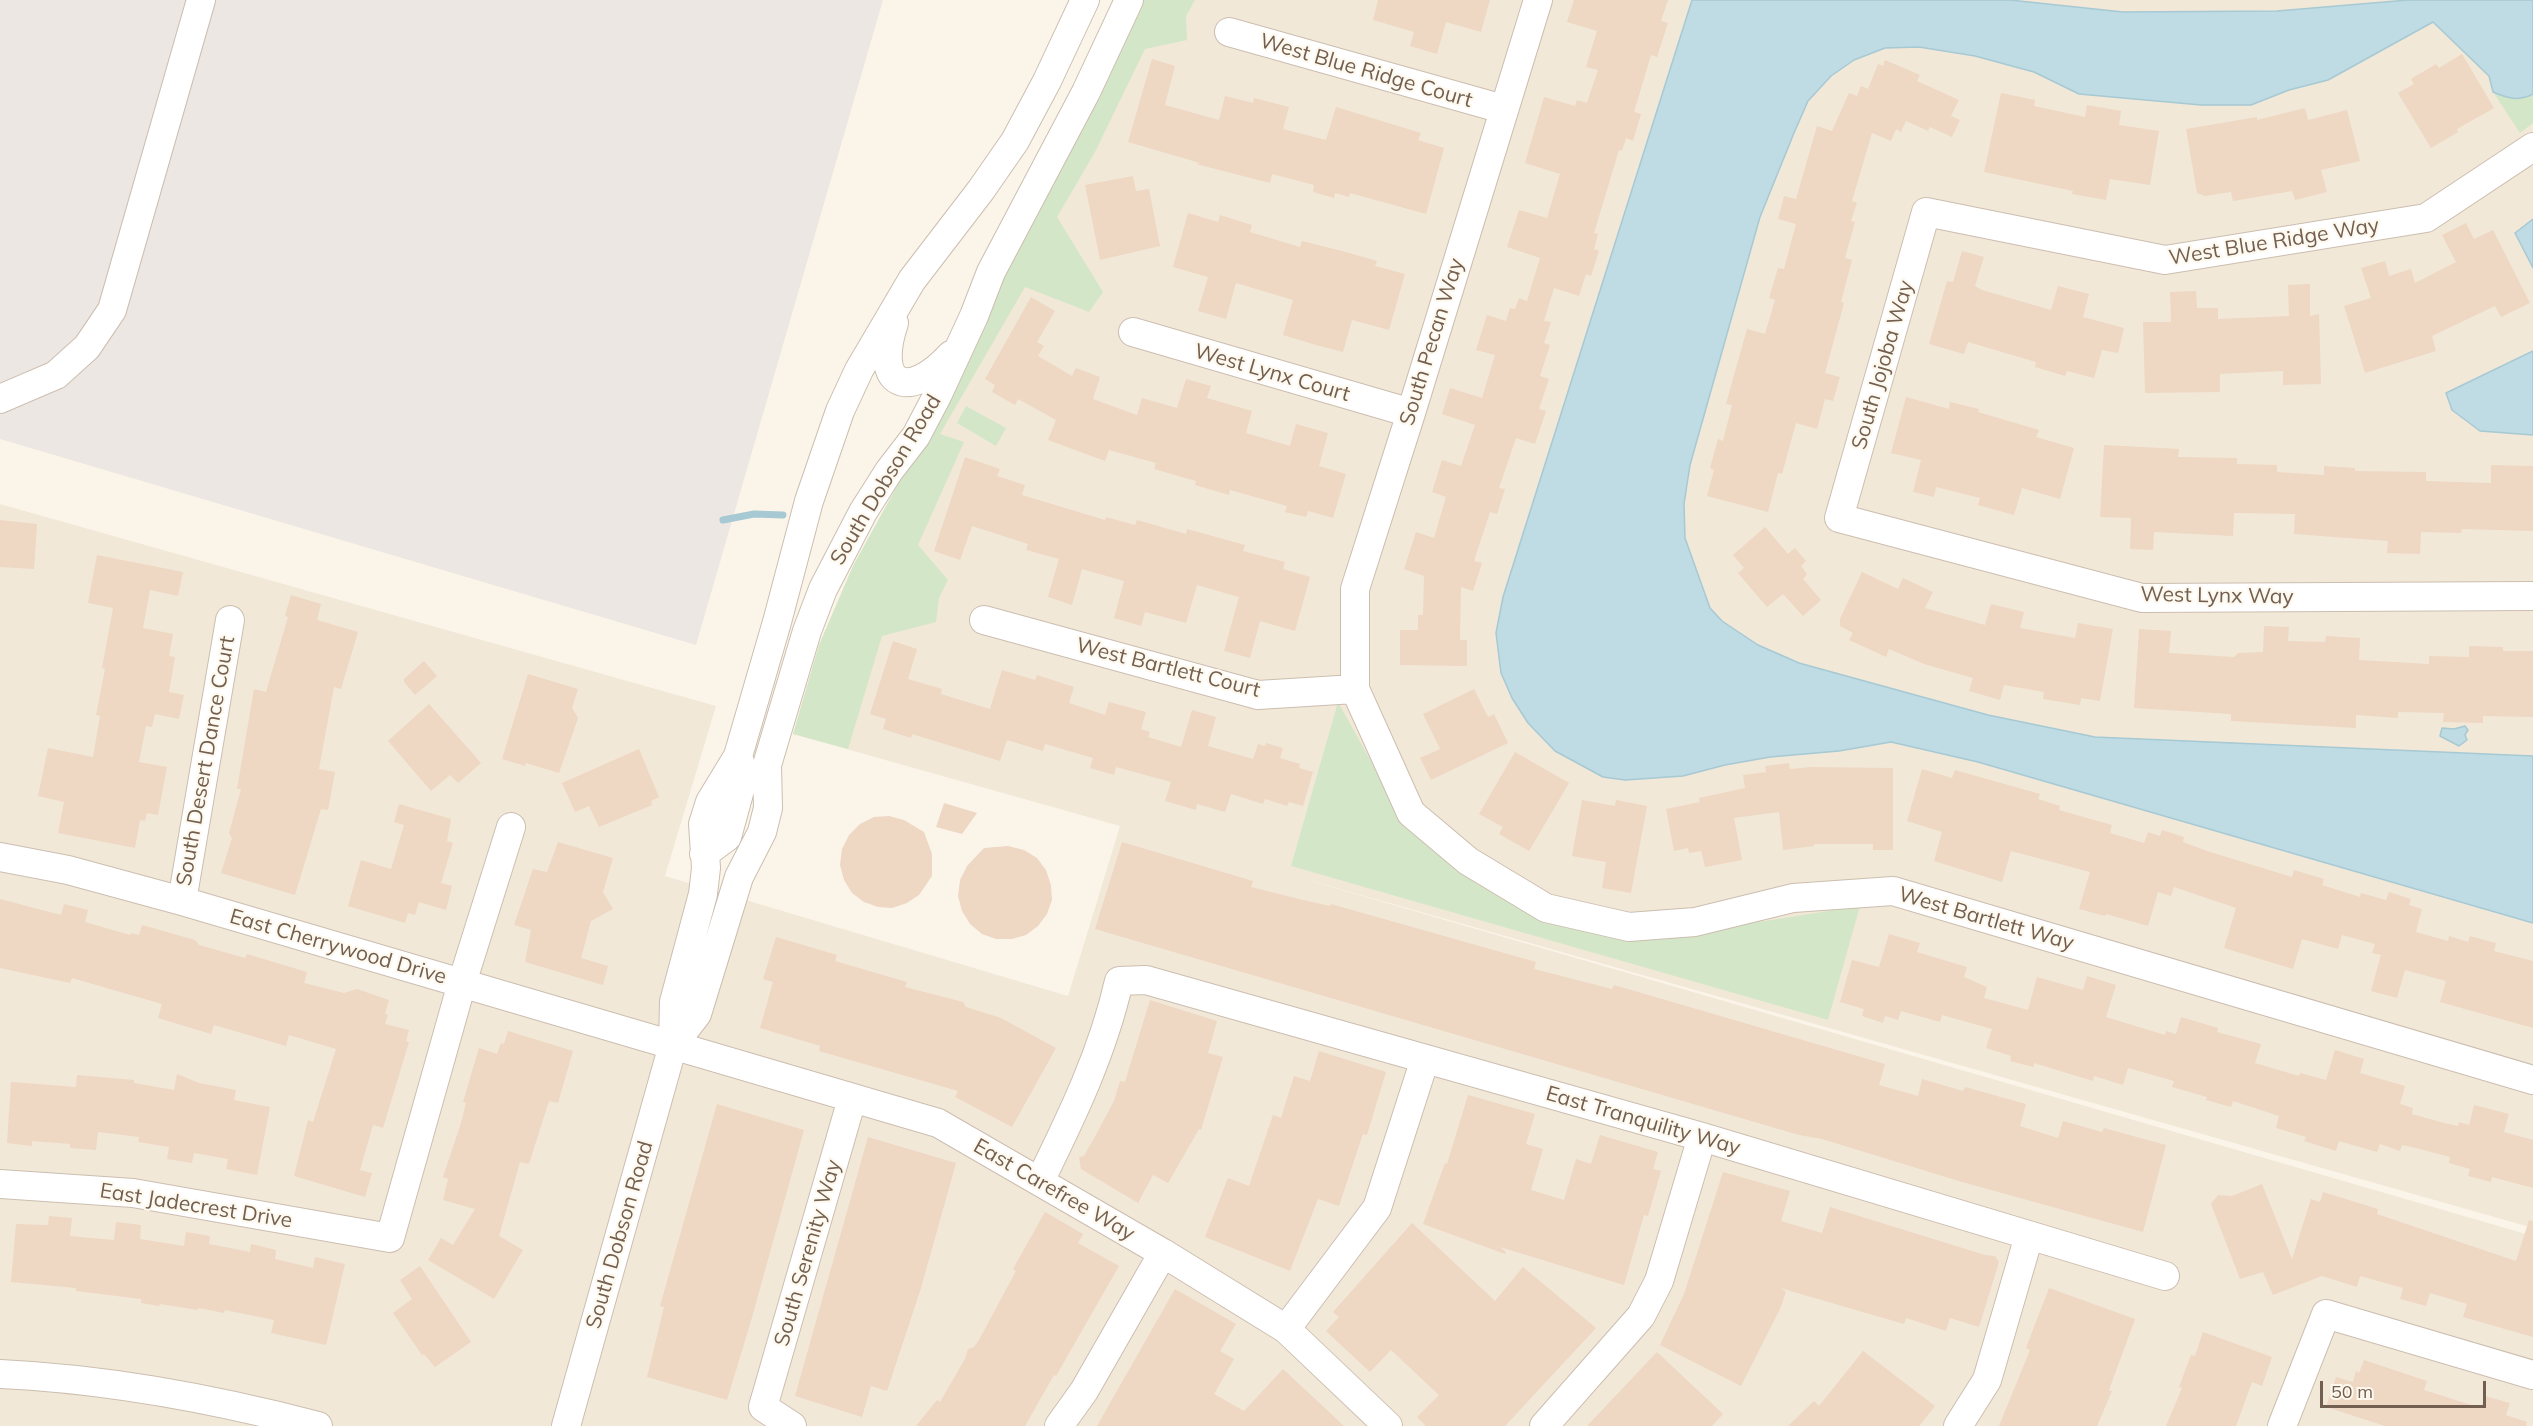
<!DOCTYPE html>
<style>
body{margin:0}
#map{position:relative;width:2533px;height:1426px;overflow:hidden;background:#fbf5e9;font-family:Mulish,sans-serif}
canvas{display:block}
.scale{position:absolute;left:2320px;top:1381px;width:166px;height:27px;box-sizing:border-box;border:3px solid #735f4f;border-top:0;padding-left:8px;font-size:18px;line-height:21px;white-space:nowrap;color:#735f4f;-webkit-text-stroke:4px #fef9ef;paint-order:stroke}
</style>
<div id="map">
<canvas width="2533" height="1426"></canvas>
<div class="scale">50 m</div>
</div>
<script>
const ctx = document.querySelector('canvas').getContext('2d');
ctx.lineJoin = 'round';
function fill(path, color) {
  ctx.fillStyle = color;
  ctx.fill(path, 'evenodd');
}
function strokePath(path, color, width, dash) {
  ctx.strokeStyle = color;
  ctx.lineWidth = width;
  ctx.lineCap = dash ? 'butt' : 'round';
  ctx.setLineDash(dash || []);
  ctx.stroke(path);
}
function write(font, color, halo, rows, align = 'center') {
  ctx.font = font + ' Mulish,sans-serif';
  ctx.lineWidth = 4.5;
  ctx.setLineDash([]);
  ctx.textBaseline = 'middle';
  ctx.strokeStyle = halo;
  ctx.fillStyle = color;
  for (const [text, x, y, turn = 0] of rows) {
    ctx.save();
    ctx.translate(x, y);
    ctx.rotate((+turn || 0) * Math.PI / 180);
    ctx.textAlign = isNaN(turn) ? turn : align;
    if (halo) ctx.strokeText(text, 0, 0);
    ctx.fillText(text, 0, 0);
    ctx.restore();
  }
}
fill(new Path2D(`
 M1139,0h1394v1228l-1253,-356 1253,364v190h-2533v-922l716,202 -51,170 403,120 52,-170 -327,-92 26,-89 34,-79 81,-147z`), '#f2e8d8');
fill(new Path2D(`
 M0,0h883l-187,645 -696,-206z`), '#ece7e2');
fill(new Path2D(`
 M1139,0h56l-9,16 1,24 -42,9 -50,103 -38,65 46,75 -14,20 -64,-25 -85,147 24,8 -46,103 30,35 -9,18 -3,24 -54,14 -34,113 -55,-15 26,-89 34,-79 81,-147z
 M2493,92c14,6 25,10 40,2v29l-13,10z
 M966,406l40,22 -10,18 -39,-23z
 M1338,702l60,108 57,60 56,32 203,27 146,-23 -32,114 -537,-154z`), '#d3e7c8');
const water = new Path2D(`
 M1692,0h318l113,12 154,-1 131,-11h125v94c-14,8 -26,4 -40,-2l-4,-16 -56,-54 -105,58 -39,10 -38,15h-50l-122,-11 -45,-22 -59,-16 -56,-9 -34,1 -31,12 -23,16 -23,25 -14,32 -34,84 -70,248 -6,39 1,34 25,70 12,13 36,24 41,18 189,52 107,22 438,19v167l-555,-161 -87,-20 -52,9 -69,6 -45,8 -42,11 -58,4 -22,-3 -48,-26 -27,-28 -16,-25 -11,-25 -5,-40 7,-36z
 M2533,219v49l-18,-35z
 M2533,351v84l-53,-4 -28,-21 -6,-17z
 M2465,726l3,4 -3,5 2,5 -8,6 -19,-10 2,-8 12,1z`);
fill(water, '#bfdbe3');
strokePath(water, '#a6c9d4', 1.5);
strokePath(new Path2D(`
 M723,520l31,-6 29,1`), '#a6c9d4', 7);
fill(new Path2D(`
 M1378,0h112l-9,32 -35,-10 -9,32 -27,-8 4,-14 -41,-12z
 M1574,0h94l-7,21 7,2 -11,34 -6,-2 -17,57 7,2 -8,27 -7,-3 -4,13 -3,-1 -25,83 4,1 -4,15 5,2 -8,25 -5,-2 -7,22 -25,-8 -10,33 7,1 -7,21 6,2 -10,31 9,3 -10,30 7,2 -11,33 -19,-6 -17,50 6,1 -8,25 -7,-2 -16,49 8,2 -9,28 -12,-4 -1,53h7v26l-67,-1v-35h18v-15h5l1,-39 -20,-7 12,-37 18,6 12,-41 -14,-5 10,-32 19,6 14,-41 -33,-11 8,-26 32,10 13,-43 -19,-5 11,-35 19,6 4,-13 5,1 4,-11 8,3 13,-43 -33,-11 12,-37 28,8 13,-44 -35,-11 19,-66 31,9 2,-6 10,3 11,-33 -12,-3 11,-36 -30,-9z
 M2462,54l32,54 -37,21 1,3 -27,16 -33,-55 16,-9 -3,-5 25,-15 3,4z
 M1152,59l23,7 -10,39 54,15 6,-24 28,7 1,-5 35,9 -6,22 43,11 10,-33 85,26 -3,7 26,8 -18,66 -76,-21 -1,4 -14,-4 -1,5 -21,-6 1,-7 -42,-11 -2,9 -74,-19 4,-1 -72,-21z
 M1885,60l35,15 -3,6 42,19 -8,16 9,4 -8,17 -22,-10 -2,4 -22,-10 -5,11 -5,-3 -5,12 -19,-8 -20,68 5,2 -6,18 4,1 -10,36 7,2 -11,42 3,1 -19,70 15,4 -7,24 -8,-2 -8,30 -21,-6 -14,51 -4,-1 -10,39 -61,-16 7,-26 -4,-2 8,-29 5,2 9,-36 -6,-1 21,-75 18,5 10,-34 -6,-2 9,-30 6,1 12,-45 -18,-5 6,-23 12,3 21,-73 15,5 17,-38 8,3 4,-10 7,3 10,-25 5,2z
 M2001,93l34,7 -1,6 51,11 2,-12 34,6 -2,14 40,6 -9,54 -40,-6 -4,21 -34,-6 1,-3 -89,-19z
 M2305,108l3,12 39,-10 13,51 -39,9 6,22 -32,8 -3,-9 -59,10 -2,-9 -26,4 -8,-3 -11,-64 71,-12v3z
 M1133,176l3,15 13,-2 11,57 -60,14 -15,-75z
 M1188,213l30,9 2,-7 32,10 -2,7 50,15 2,-6 40,10 35,10 -2,5 30,8 -16,56 -37,-10 -9,32 -27,-7 -33,-10 10,-35 -57,-17 -10,36 -28,-8 10,-34 -35,-10z
 M2466,223l8,16 19,-9 37,73 -29,14 -6,-11 -63,30 4,15 -71,22 -21,-67 27,-8 -10,-30 24,-7 4,15 22,-7 4,14 41,-21 -14,-27z
 M1962,251l22,6 -9,29 7,4 69,20 7,-24 31,8 -6,23 41,11 -6,25 -16,-3 -8,28 -27,-7 -2,5 -30,-9 1,-5 -68,-20 -4,12 -35,-10 18,-63 6,1z
 M2310,284v32l9,-2 2,70 -38,1v-14l-63,3v18l-75,1 -2,-71h28l-1,-30 26,-1 1,17h21v11l71,-3 -1,-31z
 M1031,297l24,14 -18,31 7,4 -6,10 34,20 4,-8 24,9 -7,22 44,16 5,-17 35,10 9,-29 25,7 -4,12 45,13 -6,22 44,13 6,-22 32,9 -9,33 27,8 -13,44 -25,-7 -2,6 -21,-5 2,-6 -57,-16 -1,5 -34,-10 1,-4 -42,-12 2,-6 -47,-13 -4,11 -57,-21 8,-20 -38,-21 -3,6 -23,-13 3,-7 -10,-6z
 M1906,397l43,12 1,-7 29,7 -1,3 61,18 -3,7 38,11 -14,51 -38,-11 -8,27 -36,-10 2,-7 -44,-11 -2,10 -21,-5 8,-32 -30,-7z
 M2104,445l75,4 -1,8 59,1v6l40,1v7l47,3v-9l31,2v3l71,1v9l65,2v-18l42,1v65l-71,-2 -1,4 -40,-1 -1,22 -33,-1 1,-12 -94,-7 1,-20 -61,-1 -1,23 -79,-4 -1,18 -23,-1 1,-31 -31,-1z
 M965,457l35,12 -3,7 28,9 -3,10 83,25 1,-3 29,8 2,-5 49,14 1,-5 58,16 -2,6 42,11 -2,7 27,8 -15,54 -35,-10 -10,37 -26,-7 15,-54 -42,-12 -11,38 -41,-11 -4,14 -27,-8 10,-37 -42,-12 -10,36 -24,-8 11,-38 -33,-9 2,-6 -56,-18 -12,34 -26,-9z
 M0,520l37,4 -3,45 -34,-2z
 M1765,527l23,27 7,-6 11,13 -5,5 6,8 -4,5 18,21 -18,16 -20,-22 -16,13 -29,-34 6,-5 -11,-13z
 M97,555l86,17 -5,24 -28,-6 -7,38 30,6 -4,22 6,1 -6,35 15,3 -5,24 -24,-5 -3,13 -6,-1 -7,36 28,5 -9,48 -11,-2 -2,8 -5,-1 -5,28 -77,-15 6,-31 -26,-6 10,-48 45,9 7,-41 -4,-1 9,-46 -3,-1 11,-60 -25,-5z
 M1862,572l36,17 5,-11 30,14 -8,16 60,17 6,-21 33,8 -4,16 55,10 3,-15 35,6 -13,72 -19,-3 -1,7 -37,-6 1,-7 -40,-7 -4,15 -31,-9 4,-13 -49,-14 -35,-15 -3,8 -37,-17 4,-7 -13,-7v-7z
 M291,595l30,9 -4,16 41,12 -17,57 -7,-2 -15,82 16,3 -7,38 -7,-1 -26,86 -74,-22 11,-35 -3,-5 12,-44h-4l17,-100 12,3 22,-75 -3,-1z
 M2264,626l25,1 -1,14 37,1 1,-6 34,2 -1,22 70,4v-8l40,1v-11l34,1v4h30v66l-50,-1v7l-40,-1 1,-9 -46,-1v6l-42,-3v13l-125,-7v-7l-97,-6 5,-79 32,2 -2,22 65,4 4,-4 25,-1z
 M893,641l24,8 -9,30 34,10 -1,5 49,15 12,-39 33,10 2,-5 37,12 -5,16 36,12 4,-13 37,10 -5,17 9,3 -2,5 33,10 11,-37 24,7 -8,29 45,13 5,-15 7,2 1,-3 17,5 -3,10 20,6 -1,4 14,4 -10,34 -14,-4 -2,4 -22,-7 -2,5 -32,-10 -6,18 -28,-8 -1,6 -31,-9 6,-19 -55,-15 -2,8 -24,-7 3,-10 -48,-14 -2,7 -36,-11 -7,21 -88,-27 -1,4 -28,-9 3,-10 -16,-5z
 M424,661l13,15 -22,19 -11,-13v-3z
 M528,674l50,15 -6,19 6,10 -19,55 -33,-10 -1,3 -23,-7z
 M1474,689l14,28 6,-3 14,29 -77,37 -11,-22 20,-9 -17,-35z
 M429,704l52,59 -23,20 -8,-8 -19,16 -43,-50z
 M639,749l20,48 -8,4 1,4 -53,22 -10,-21 -14,6 -13,-29z
 M1515,752l54,31 -40,68 -30,-17 4,-7 -24,-13z
 M1789,763l1,6 21,-2 82,1v82h-20v-6h-59v2l-31,4 -4,-38 -45,6 8,42 -37,7 -4,-16 -12,2 -1,-5 -14,3 -8,-42 34,-7 -1,-4 46,-10 -2,-13 23,-3 -1,-6z
 M1922,769l30,9 3,-8 85,24 -2,5 22,7 -1,4 53,15 -2,8 34,10 4,-11 12,4 2,-6 22,7 -1,5 24,9 85,26 2,-7 30,9 -2,6 38,12 1,-4 25,7 3,-8 22,7 -2,6 13,4 -6,23 32,9 1,-5 19,6 2,-6 26,7 -2,8 39,10v67l-93,-26 6,-21 -41,-11 -8,28 -26,-7 10,-36 -9,-2 3,-9 -33,-9 -4,14 -36,-10 -9,30 -69,-21 12,-40 -62,-21 -3,9 -13,-4 -10,34 -42,-12 -1,2 -26,-7 11,-37 -79,-21 -9,31 -68,-21 8,-29 -35,-11z
 M1582,800l33,6 1,-6 31,6 -16,87 -29,-5 4,-26 -34,-6z
 M944,803l33,10 -15,21 -26,-7z
 M399,804l52,15 -4,22 6,2 -12,40 11,3 -6,24 -27,-8 -4,13 -7,-2 -3,10 -57,-17 13,-46 30,9 13,-44 -10,-3z
 M889,816l15,4 20,12 8,22v22l-13,19 -12,8 -15,5 -14,-1 -14,-5 -12,-9 -8,-13 -4,-15 2,-16 7,-14 11,-11 14,-7z
 M558,842l55,16 -10,34 10,17 -22,12 -10,37 27,8 -5,19 -78,-23 6,-32 -17,-5 19,-56 14,3z
 M1122,842l131,39 -2,6 48,12 31,7 1,-2 205,58 -2,7 78,20 2,-4 271,79 -6,21 39,11 4,-17 41,12 2,-4 61,17 -6,22 38,12 5,-17 39,11 2,-4 62,17 -23,87 -181,-50 -140,-43 -23,-4 -704,-206z
 M1008,846l16,4 13,8 9,12 5,15 1,15 -5,14 -9,12 -12,9 -14,4h-16l-14,-5 -12,-10 -8,-13 -4,-15 2,-16 7,-14 17,-18z
 M0,899l61,16 3,-11 24,6 -3,12 45,13 1,-2 8,2 3,-10 53,15 4,5 46,13 2,-4 60,18 -3,11 40,10 13,-4 32,11 -4,14 3,1 -3,9 24,6 -3,11 3,1 -26,86 -10,-3 -13,45 12,3 -7,24 -71,-21 14,-56 5,2 23,-73 -47,-14 -3,11 -72,-21 -3,9 -53,-16 4,-14 -90,-26 -2,5 -70,-15z
 M1889,934l31,9 -3,9 50,15 -3,10 23,10 -3,11 44,12 9,-33 46,13 4,-14 29,9 -10,32 59,18 1,-4 10,3 5,-17 37,11 -1,4 44,12 -6,19 44,13 1,-3 26,7 9,-30 29,9 -4,14 45,13 -5,18 13,4 -1,6 32,9 14,3 1,-4 10,3 5,-20 35,9 -5,18 29,8v48l-41,-11 -1,5 -23,-6 2,-7 -21,-6 1,-6 -34,-9 -14,-3 -2,6 -20,-7 -3,8 -38,-11 -3,10 -32,-10 2,-4 -30,-9 3,-12 -46,-15 -2,6 -25,-7 1,-3 -35,-10 2,-6 -46,-13 -5,17 -29,-9 -1,5 -59,-18 -1,4 -23,-6 1,-5 -25,-8 6,-19 -50,-14 -2,7 -39,-11 -3,9 -13,-4 -2,7 -21,-7 2,-7 -24,-7 12,-42 27,7z
 M776,937l61,18 -2,6 72,21 -2,5 58,15 3,5 35,11 55,30 -44,79 -57,-30 3,-6 -139,-40 1,-5 -60,-18 13,-46 -10,-3z
 M1150,1000l67,21 -9,32 15,4 -22,73 -2,-1 -31,54 -15,-8 -15,28 -57,-34 -2,-12 5,-1 13,-23 17,-32 6,-20 5,1z
 M508,1031l65,20 -15,52 -9,-2 -20,63 -9,-2 -21,74 24,14 -29,49 -66,-39 13,-22 12,7 22,-36 -32,-9 5,-21 -5,-2 18,-54 5,-20 -3,-1 16,-54 18,6 4,-11 3,1z
 M1319,1051l67,21 -19,63 -4,-1 -24,72 -21,-7 -28,72 -85,-34 23,-59 21,8 24,-71 8,3 13,-42 16,5z
 M177,1074l22,9 37,7 -2,10 36,7 -13,68 -31,-6 2,-10 -34,-6 -2,10 -25,-4 2,-12 -31,-5 1,-5 -41,-5 -2,18 -26,-2v-4l-38,-3v5l-25,-3 4,-61 65,5 1,-12 57,5v3l40,7z
 M1468,1095l67,19 -9,30 17,5 -12,41 33,10 12,-41 15,5 9,-29 58,17 -5,17 8,2 -13,45 -4,-1 -20,70 -124,-38 6,5 -1,2 -82,-30 22,-61 2,1z
 M717,1104l87,26 -53,191 -24,79 -80,-23 17,-70 -4,-1z
 M868,1137l88,26 -35,125 -34,103 -16,-5 -9,31 -67,-21z
 M1723,1172l67,19 -9,30 41,12 8,-26 155,48 10,1 4,6 -20,65 -29,-9 -4,13 -40,-13 -2,6 -124,-36 6,4 -6,17 -39,77 -81,-41 24,-51z
 M2262,1184l30,75 19,-60 9,3 3,-10 55,17 -1,5 139,47 13,-41 4,1v116l-70,-20 4,-13 -37,-11 -4,13 -26,-7 3,-11 -43,-12 -3,11 -35,-11 -49,19 -10,-23 -23,7 -29,-75 7,-9 14,1z
 M1045,1212l38,22 -5,9 41,23 -63,110 -2,-1 -29,51h-109l21,-26 3,2 25,-43 3,-10 6,-2 5,-7 37,-69 -3,-2z
 M49,1216l23,2 -2,18 44,4 2,-18 25,3 -1,14 44,7 2,-14 24,4 -1,8 41,8 1,-8 25,6 -1,9 38,9 2,-11 30,7 -19,81 -55,-12 3,-13 -49,-10 -1,3 -26,-5v2l-38,-6 -1,2 -18,-3v-4l-65,-8v-3l-65,-6 5,-58 32,1z
 M1412,1223l83,78 28,-34 73,61 -91,98h-79l-9,-9 22,-22 -48,-45 -21,22 -44,-41 13,-14 -6,-5z
 M420,1266l51,76 -36,25 -11,-13 -2,1 -29,-42 19,-14 -12,-19z
 M2049,1288l86,31 -26,71 3,1 -15,35h-98l31,-76 -4,-2z
 M1175,1289l61,35 -16,27 14,8 -20,35 30,17 39,-42 61,57h-247z
 M2203,1332l69,25 -10,29 -10,-4 -16,44h-70l16,-38 -3,-1 12,-32 4,1z
 M1863,1351l72,55 -16,20h-131l26,-25 5,5z
 M1657,1352l66,62 -11,12h-125z
 M2364,1360l63,21 -3,9 57,18 4,-12 25,7 -4,12 21,7 -1,4h-141l-59,-19 10,-30 17,5 3,-11 3,2z`), '#eed7c3');
const minor = new Path2D(`
 M1538,0l-127,413 -56,176v100l56,124 57,48 78,47 83,19 66,-5 98,-24 100,-7 640,189
 M1229,32l274,77
 M2533,147l-107,71 -261,42 -239,-48 -87,306 303,80 391,-2
 M894,323c-21,63 14,79 57,32
 M1133,332l278,81
 M0,399l56,-24 31,-28 25,-37 89,-310
 M984,620l274,75 97,-6
 M704,854l23,-17 17,-62 -6,-19
 M0,857l68,13 114,31 756,222 225,130 123,76 102,97
 M182,901l48,-281
 M673,1045l24,-31 42,-137 23,-45 6,-24 -1,-43 40,-134 16,-42 40,-77 26,-41 27,-35 21,-40 37,-80 17,-44 95,-180 43,-92
 M1040,1181c32,-65 63,-129 79,-200l27,-1 556,157 463,139
 M0,1184l133,9 257,45 72,-255 49,-156
 M1286,1329l91,-121 48,-149
 M0,1374c107,5 215,25 318,52
 M566,1426l107,-381 1,-43 29,-108 3,-26 -3,-44 7,-22 28,-46 39,-134 32,-121 31,-90 19,-41 53,-90 69,-90 34,-49 32,-60 38,-81
 M792,1426l-29,-19 89,-308
 M1059,1426l25,-35 79,-138
 M1544,1426l97,-110 18,-35 43,-144
 M1958,1426l29,-46 42,-144
 M2282,1426l44,-112 207,61`);
strokePath(minor, '#ccbeb0', 30);
strokePath(minor, '#fff', 28);
write('21px', '#735f4f', '#fef9ef', [
 ["West Blue Ridge Court",1366,71,16],
 ["West Blue Ridge Way",2274,242,-9],
 ["South Pecan Way",1432,342,-73],
 ["South Jojoba Way",1883,365,-74],
 ["West Lynx Court",1272,373,16],
 ["South Dobson Road",886,480,-59],
 ["West Lynx Way",2217,596,1],
 ["West Bartlett Court",1168,668,14],
 ["South Desert Dance Court",206,761,-80],
 ["West Bartlett Way",1986,919,16],
 ["East Cherrywood Drive",338,947,16],
 ["East Tranquility Way",1643,1121,16],
 ["East Carefree Way",1054,1190,30],
 ["East Jadecrest Drive",196,1206,9],
 ["South Dobson Road",620,1235,-74],
 ["South Serenity Way",808,1253,-74]
]);
</script>
